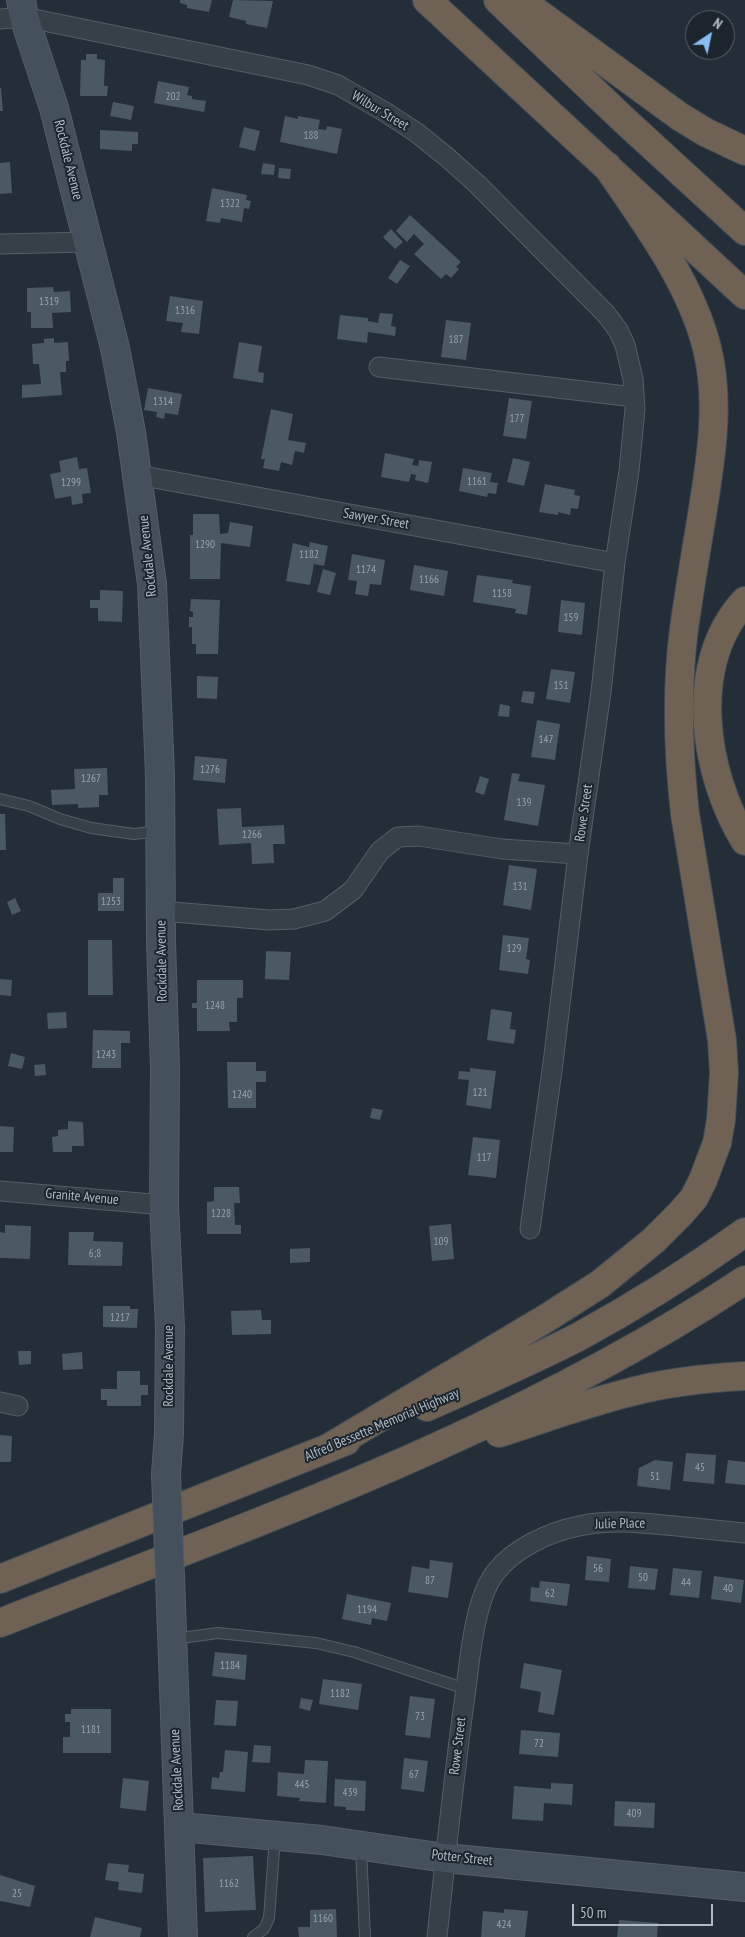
<!DOCTYPE html>
<style>
body{margin:0}
#map{position:relative;width:745px;height:1937px;overflow:hidden;background:#232e38;font-family:"PT Sans Narrow",sans-serif}
canvas{display:block}
.north{position:absolute;left:685px;top:10px;width:50px;height:50px;box-sizing:border-box;background:#1c252e;border:1px solid #58616a;border-radius:50%;rotate:34deg;font-size:14px;font-weight:700;line-height:20px;text-align:center;color:#b1bbc5}
.north::after{content:'';display:block;margin:auto;width:18px;height:22px;background:#89bcf2;clip-path:polygon(50% 0,100% 100%,50% 72%,0 100%)}
.scale{position:absolute;left:572px;top:1904px;width:141px;height:22px;box-sizing:border-box;border:2px solid #b1bbc5;border-top:0;padding-left:6px;font-size:15px;line-height:18px;white-space:nowrap;color:#b1bbc5;-webkit-text-stroke:4px #1c252e;paint-order:stroke}
</style>
<div id="map">
<canvas width="745" height="1937"></canvas>
<div class="north">N</div>
<div class="scale">50 m</div>
</div>
<script>
const ctx = document.querySelector('canvas').getContext('2d');
ctx.lineJoin = 'round';
function fill(path, color) {
  ctx.fillStyle = color;
  ctx.fill(path, 'evenodd');
}
function strokePath(path, color, width, dash) {
  ctx.strokeStyle = color;
  ctx.lineWidth = width;
  ctx.lineCap = dash ? 'butt' : 'round';
  ctx.setLineDash(dash || []);
  ctx.stroke(path);
}
function write(font, color, halo, rows, align = 'center') {
  ctx.font = font + ' "PT Sans Narrow",sans-serif';
  ctx.lineWidth = 4;
  ctx.setLineDash([]);
  ctx.textBaseline = 'middle';
  ctx.strokeStyle = halo;
  ctx.fillStyle = color;
  for (const [text, x, y, turn = 0] of rows) {
    ctx.save();
    ctx.translate(x, y);
    ctx.rotate((+turn || 0) * Math.PI / 180);
    ctx.textAlign = isNaN(turn) ? turn : align;
    if (halo) ctx.strokeText(text, 0, 0);
    ctx.fillText(text, 0, 0);
    ctx.restore();
  }
}
fill(new Path2D(`
 M180,0h32l-3,12 -22,-4v-3l-7,-2z
 M233,0l40,1 -6,27 -21,-4v-3l-17,-4z
 M86,54h11v5l8,1 -1,26h4l-1,10h-27l1,-36h5z
 M158,81l31,6 -2,8 5,1v3l14,2 -2,11 -50,-9z
 M0,88h1l2,23h-3z
 M113,102l21,4 -3,14 -21,-4z
 M285,116l13,3v-3l22,4 -2,9 8,1 1,-4 15,3 -5,25 -57,-12z
 M244,127l16,4 -5,20 -16,-4z
 M100,130l38,2v12h-6v7l-32,-2z
 M10,162l2,31 -12,1v-31z
 M263,163l12,2 -1,10 -13,-1z
 M279,168l12,1 -1,10 -12,-1z
 M212,188l35,7 -1,5 5,1 -2,8 -5,-1 -2,14 -21,-4 -1,5 -14,-2z
 M410,215l51,47 -5,5 3,2 -8,9 -5,-4 -5,5 -27,-25 10,-10 -10,-10 -7,8 -11,-11z
 M391,229l12,13 -8,7 -12,-12z
 M400,260l10,6 -13,18 -9,-6z
 M53,287l1,5 16,-1 1,21 -19,1 1,15h-22v-16h-4v-24z
 M170,296l33,5 -4,33 -18,-2 2,-9 -17,-2z
 M380,313l13,1 -2,12 5,1 -1,9 -27,-4 -1,11 -30,-4 3,-24 28,3v3l10,2z
 M446,320l25,3 -5,37 -25,-3z
 M54,338v5l14,-1 1,19h-3v11h-6l2,23 -40,3v-13l19,-1 -2,-20h-6l-1,-20 12,-1v-4z
 M239,342l23,4 -4,26 6,1 -1,10 -30,-5z
 M148,388l34,6 -4,21 -13,-2 -1,6 -8,-2 1,-5 -13,-2z
 M509,398l23,3 -6,38 -23,-3z
 M271,409l22,5 -5,26 18,3 -2,10 -9,-2 -3,14 -11,-3 -2,9 -16,-3 2,-9h-4z
 M385,453l29,6 -2,6 6,1 1,-6 13,2 -4,21 -13,-3 1,-5 -5,-1 -2,8 -28,-5z
 M77,457l2,12 8,-1 4,25 -9,1 1,9 -11,2 -1,-9 -16,3 -5,-25 11,-2 -2,-11z
 M513,458l17,4 -6,24 -17,-4z
 M463,468l29,5 -2,9 8,1 -2,11 -8,-1 -1,4 -28,-6z
 M545,484l30,6 -1,5 6,1 -2,13 -7,-1 -1,7 -12,-3v3l-19,-3z
 M193,514h26l1,20 8,-1 2,-11 23,4 -3,21 -29,-4 -1,36h-30v-44h3z
 M310,542l18,4 -4,20 -10,-2 -4,21 -24,-4 7,-38 16,4z
 M352,554l33,6 -4,25 -11,-1 -2,12 -13,-2 2,-13 -9,-1z
 M414,565l34,6 -4,25 -34,-6z
 M323,569l13,4 -6,22 -13,-3z
 M477,575l36,5 -1,3 19,3 -4,29 -12,-2 1,-4 -43,-7z
 M100,590l23,1 -1,31 -24,-1v-13h-8v-8h10z
 M191,599l29,1 -2,54h-22v-10h-4v-17h-3v-10h4v-5l-3,-1z
 M561,600l24,3 -3,32 -24,-3z
 M551,669l24,3 -5,31 -24,-4z
 M197,676l21,1 -1,22 -20,-1z
 M523,691l12,1 -2,12 -12,-2z
 M500,704l10,2 -1,11 -11,-1z
 M537,720l23,4 -5,36 -24,-3z
 M195,756l32,3 -2,24 -32,-3z
 M107,768l1,27h-9v12l-21,1v-4l-26,1 -1,-15 24,-1 -1,-20z
 M512,773l8,1 -2,7 27,4 -7,41 -34,-6z
 M480,776l9,3 -5,16 -9,-3z
 M241,808l1,19 42,-2 1,19h-12l1,19 -22,1 -1,-21 -32,2 -2,-36z
 M0,814h5l1,36h-6z
 M509,865l28,4 -6,41 -28,-5z
 M113,878h11v33h-26v-18h15z
 M15,898l6,13 -9,4 -5,-13z
 M503,935l26,3 -3,21 4,1 -2,14 -29,-4z
 M88,940h24l1,55h-25z
 M266,951l25,1 -2,28 -24,-1z
 M0,979l12,1 -1,16 -11,-1z
 M197,980h46v18h-6v24h-8l1,9h-33v-23h-5v-5h5z
 M491,1009l21,3 -2,17 6,1 -2,14 -27,-4z
 M66,1012l1,16 -19,1 -1,-16z
 M93,1030l37,1v12h-9v25h-29z
 M11,1053l14,4 -3,12 -14,-3z
 M227,1062h29v9h10v11h-10v26h-28z
 M45,1064l1,11 -11,1 -1,-11z
 M470,1068l26,3 -5,38 -25,-4 3,-25 -11,-1 1,-8 11,1z
 M372,1108l11,2 -3,10 -10,-2z
 M68,1121l15,1 1,24h-12v6h-19l-1,-15 6,-1v-6l10,-1z
 M0,1126l14,1 -1,25h-13z
 M473,1137l27,3 -4,38 -28,-3z
 M214,1187h25l1,16h-6l1,22h6v9h-34v-32l7,-1z
 M451,1224l3,35 -22,2 -3,-35z
 M5,1225l26,1 -1,33 -30,-1v-26l5,1z
 M69,1232h25l-1,9 30,1 -1,24 -54,-1z
 M310,1248v14l-20,1v-14z
 M103,1306h27v3h8l-1,19 -34,-1z
 M261,1310l1,10h9v14l-39,1 -1,-24z
 M18,1351h13v13l-12,1z
 M82,1352l1,17 -20,1 -1,-16z
 M117,1371h23v14h8v10h-7v11h-34v-6h-6v-11h16z
 M0,1435l12,1 -1,26h-11z
 M686,1453l30,2 -2,29 -31,-3z
 M655,1460l18,2 -3,28 -33,-4 2,-18z
 M728,1460l17,2v23l-20,-2z
 M587,1556l24,3 -2,23 -24,-2z
 M430,1560l23,3 -5,35 -40,-6 4,-26 17,3z
 M630,1566l28,3 -3,21 -27,-2z
 M673,1568l29,3 -3,27 -29,-3z
 M714,1576l30,4 -3,23 -30,-4z
 M540,1581l30,3 -3,22 -37,-5 1,-14 8,1z
 M347,1594l44,9 -4,18 -15,-3 -1,7 -29,-6z
 M215,1652l32,3 -2,25 -33,-4z
 M524,1663l38,7 -8,45 -16,-3 3,-20 -21,-4z
 M323,1679l39,5 -4,26 -39,-6z
 M410,1696l25,3 -5,39 -25,-3z
 M301,1698l12,2 -3,11 -11,-3z
 M216,1700l22,1 -2,25 -22,-1z
 M71,1709h40v44h-48v-16h7v-15h-5v-8h6z
 M521,1730l39,3 -2,24 -39,-3z
 M254,1745l17,1 -1,17 -18,-1z
 M225,1750l23,2 -3,40 -34,-3 1,-12 7,1 1,-6h3z
 M404,1758l24,3 -4,31 -23,-3z
 M305,1760l23,1 -2,42 -27,-2 1,-3 -23,-2 1,-24 26,2z
 M123,1778l26,3 -3,30 -26,-3z
 M335,1779l31,2 -1,30 -19,-1v-3l-12,-1z
 M551,1783l22,1 -1,21 -28,-2 -1,18 -31,-2 2,-33 37,3z
 M615,1801l40,2 -1,25 -40,-2z
 M253,1856l3,54 -51,2 -2,-54z
 M108,1863l21,2 -1,7 16,2 -2,19 -24,-3 1,-8 -14,-2z
 M0,1875l35,11 -5,21 -30,-6z
 M336,1909l1,28h-38l-1,-10h12v-17z
 M504,1909l24,2 -3,26h-44l2,-26 21,2z
 M95,1917l47,11 -2,9h-50z
 M619,1920l39,3 -1,14h-40z`), '#4b5964');
const lane = new Path2D(`
 M0,799l29,7 31,13 31,9 43,6 25,-3
 M173,1639l45,-6 98,10 38,9 112,37
 M361,1848l4,89
 M253,1937l11,-8 5,-11 6,-81`);
const street = new Path2D(`
 M0,19l24,-2 284,58 30,10 47,27 32,21 31,25 29,26 129,130 12,16 7,15 8,34 2,30 -6,62 -14,92 -14,129 -23,162 -25,209 -23,166
 M0,244l89,-2
 M379,367l255,30
 M138,475l477,88
 M161,911l108,9 25,-1 31,-8 28,-21 27,-39 18,-14 21,-1 83,13 76,5
 M0,1191l164,14
 M0,1402l18,4
 M437,1937c9,-83 17,-165 29,-248 4,-33 9,-90 29,-116 19,-25 54,-41 84,-47 36,-8 70,-2 106,1 20,2 40,4 60,6`);
const secondary = new Path2D(`
 M21,0l3,17 30,91 61,240 16,84 21,152 8,191 1,166 4,128 -1,136 6,122 -1,107 -3,40
 M170,1577l13,360
 M180,1827l142,13 123,18 300,29`);
const highway = new Path2D(`
 M427,0l318,295
 M498,0l126,120 121,111
 M520,0l159,116 26,16 40,19
 M745,601c-59,63 -41,173 0,240
 M427,1407c51,-23 103,-45 153,-71 57,-31 112,-66 165,-104
 M499,1433c44,-14 87,-30 132,-41 37,-10 76,-14 114,-16
 M330,1447l215,-128 55,-35 53,-43 28,-28 13,-15 9,-18 14,-37 4,-23 3,-47 -2,-33 -37,-226c-7,-62 -9,-124 -1,-185 5,-36 11,-72 17,-108 9,-56 20,-117 6,-173 -17,-67 -62,-126 -100,-182
 M0,1579l346,-138
 M0,1623c254,-100 516,-191 745,-343`);
strokePath(lane, '#545e67', 12);
strokePath(street, '#545e67', 21);
strokePath(secondary, '#545e67', 30);
strokePath(highway, '#414b54', 30);
strokePath(lane, '#364049', 10);
strokePath(street, '#364049', 19);
strokePath(secondary, '#44505c', 28);
strokePath(highway, '#6f6154', 28);
const secondaryBridge = new Path2D(`
 M166,1474l4,103`);
strokePath(secondaryBridge, '#545e67', 30, []);
strokePath(secondaryBridge, '#44505c', 28);
write('11px', '#98a2ad', null, [
 ["202",173,97],
 ["188",311,136],
 ["1322",230,204],
 ["1319",49,302],
 ["1316",185,311],
 ["187",456,340],
 ["1314",163,402],
 ["177",517,419],
 ["1161",477,482],
 ["1299",71,483],
 ["1290",205,545],
 ["1182",309,555],
 ["1174",366,570],
 ["1166",429,580],
 ["1158",502,594],
 ["159",571,618],
 ["151",561,686],
 ["147",546,740],
 ["1276",210,770],
 ["1267",91,779],
 ["139",524,803],
 ["1266",252,835],
 ["131",520,887],
 ["1253",111,902],
 ["129",514,949],
 ["1248",215,1006],
 ["1243",106,1055],
 ["121",480,1093],
 ["1240",242,1095],
 ["117",484,1158],
 ["1228",221,1214],
 ["109",441,1242],
 ["6;8",95,1254],
 ["1217",120,1318],
 ["45",700,1468],
 ["51",655,1477],
 ["56",598,1569],
 ["50",643,1578],
 ["87",430,1581],
 ["44",686,1583],
 ["40",728,1589],
 ["62",550,1594],
 ["1194",367,1610],
 ["1184",230,1666],
 ["1182",340,1694],
 ["73",420,1717],
 ["1181",91,1730],
 ["72",539,1744],
 ["67",414,1775],
 ["445",302,1785],
 ["439",350,1793],
 ["409",634,1814],
 ["1162",229,1884],
 ["25",17,1894],
 ["1160",323,1919],
 ["424",504,1925]
]);
write('14px', '#b1bbc5', '#1c252e', [
 ["Wilbur Street",380,111,31],
 ["Rockdale Avenue",68,160,76],
 ["Sawyer Street",376,519,10],
 ["Rockdale Avenue",148,556,-96],
 ["Rowe Street",584,813,-82],
 ["Rockdale Avenue",162,961,-91],
 ["Granite Avenue",82,1197,5],
 ["Rockdale Avenue",169,1366,-90],
 ["Alfred Bessette Memorial Highway",382,1425,-23],
 ["Julie Place",620,1524,-1],
 ["Rowe Street",458,1746,-83],
 ["Rockdale Avenue",177,1770,-93],
 ["Potter Street",462,1858,6]
]);
</script>
